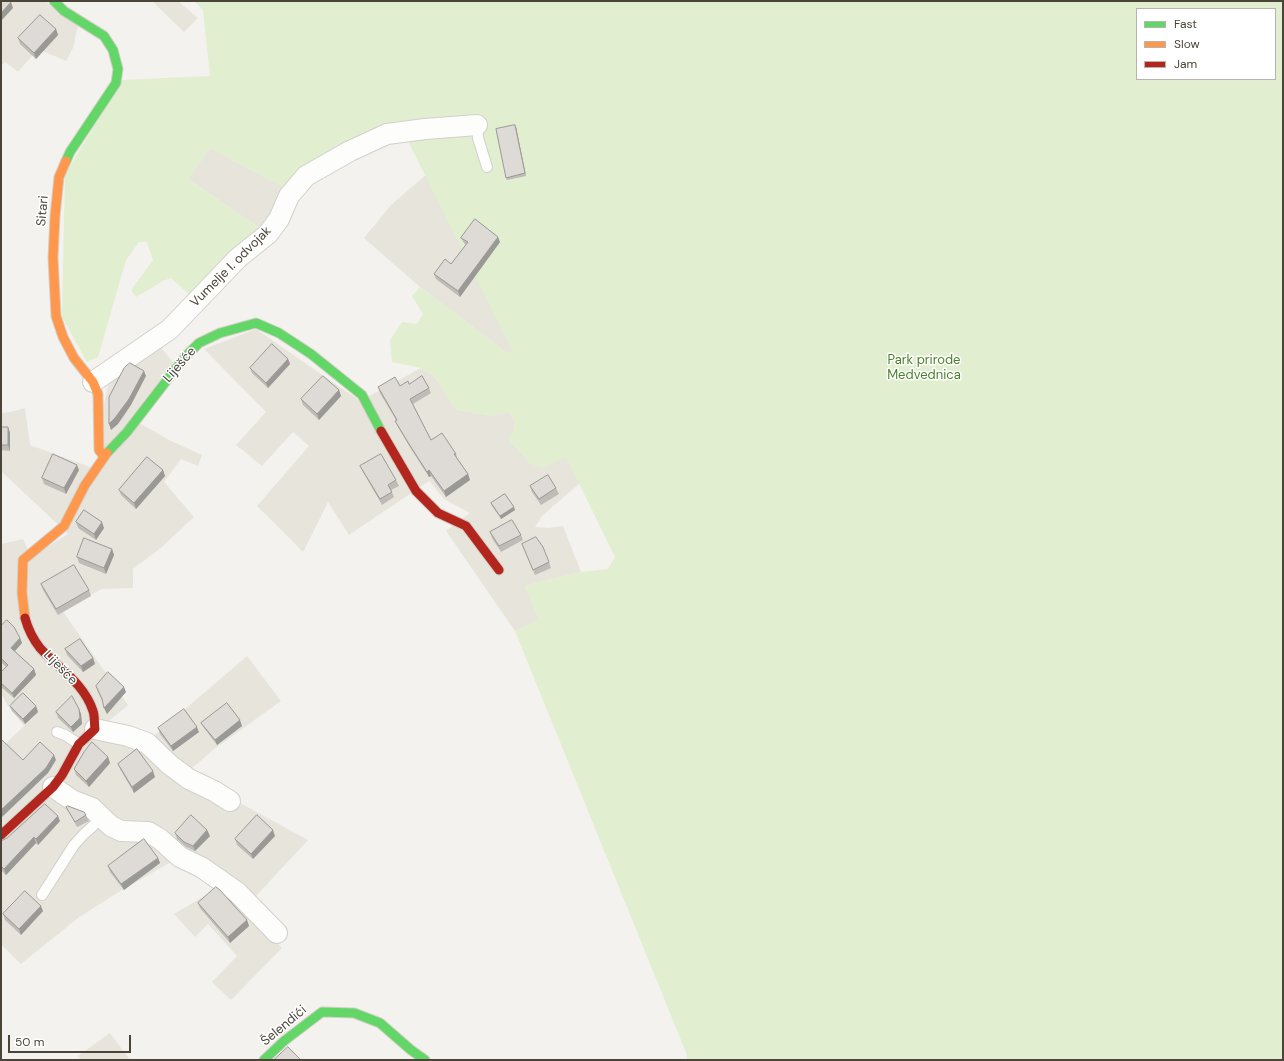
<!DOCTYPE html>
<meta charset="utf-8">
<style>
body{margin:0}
#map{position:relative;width:1284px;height:1061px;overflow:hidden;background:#f4f2ee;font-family:"DM Sans",sans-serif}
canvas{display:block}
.frame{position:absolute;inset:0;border:2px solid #4b4439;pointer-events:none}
.legend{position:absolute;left:1136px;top:8px;width:140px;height:72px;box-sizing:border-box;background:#fff;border:1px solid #b7b4b0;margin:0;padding:5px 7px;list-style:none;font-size:12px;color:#4b4439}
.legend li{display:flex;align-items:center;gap:8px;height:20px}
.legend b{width:20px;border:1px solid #b7b4b0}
.scale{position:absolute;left:8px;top:1035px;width:123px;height:18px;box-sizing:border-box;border:2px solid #4b4439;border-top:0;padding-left:5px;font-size:12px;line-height:14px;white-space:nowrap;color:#4b4439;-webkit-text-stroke:3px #fff;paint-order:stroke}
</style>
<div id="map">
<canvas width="1284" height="1061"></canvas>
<div class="frame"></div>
<ul class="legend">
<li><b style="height:5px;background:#63d668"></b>Fast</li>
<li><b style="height:5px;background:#ff974d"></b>Slow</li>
<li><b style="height:5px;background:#b3261e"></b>Jam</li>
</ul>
<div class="scale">50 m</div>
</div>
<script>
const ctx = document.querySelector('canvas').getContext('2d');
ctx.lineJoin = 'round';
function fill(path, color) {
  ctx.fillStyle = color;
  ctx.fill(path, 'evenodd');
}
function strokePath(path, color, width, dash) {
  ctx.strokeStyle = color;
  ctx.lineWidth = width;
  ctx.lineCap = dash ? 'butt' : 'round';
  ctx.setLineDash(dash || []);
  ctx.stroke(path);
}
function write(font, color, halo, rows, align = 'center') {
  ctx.font = font + ' "DM Sans",sans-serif';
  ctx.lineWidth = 3;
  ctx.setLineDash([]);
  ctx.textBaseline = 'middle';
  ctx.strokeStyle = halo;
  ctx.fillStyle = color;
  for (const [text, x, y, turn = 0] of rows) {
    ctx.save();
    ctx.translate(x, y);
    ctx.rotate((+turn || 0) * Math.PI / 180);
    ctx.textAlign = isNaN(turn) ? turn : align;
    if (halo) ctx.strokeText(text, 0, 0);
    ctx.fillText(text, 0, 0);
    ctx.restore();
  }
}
fill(new Path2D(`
 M1,1h44l33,24 -5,23 -7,13 -28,-12 -20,23 -13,-10 -4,4z
 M152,1h26l20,17 -14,14z
 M210,148l79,42 -25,41 -76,-52z
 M435,167l101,152 -26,36 -90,-68 -56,-49 27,-33z
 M256,329l104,72 61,-33 14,9 20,32 36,7 18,-4 6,9 -1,9 -4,12 5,4 16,18 35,-7 14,26 -38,33 -7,11 13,1 15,-2 18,46 -56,14 14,34 -24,11 -69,-100 24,-18 -26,-14 -15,-18 -80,54 -21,-33 -25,50 -46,-46 52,-60 -16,-14 -31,34 -26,-21 30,-33 -62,-63z
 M158,344l15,18 -41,57 39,22 31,14 -4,11 -17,-7 -17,23 30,35 -32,30 -29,22v19l-31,1 -40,21 66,95 -36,30 50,11 105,-90 34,45 -68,49 -32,28 51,30 8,-5 68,37 -63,68 37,40 -51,52 -19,-18 25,-26 -29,-32 -13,13 -21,-23 54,-32 -43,-28 -68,39 -39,25 -57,46 -20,-20v-196l23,-22 -16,-20 -7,-13v-149l22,-5 8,18 37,-23 -67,-63v-58l9,-1 15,-4 5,37 71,26 1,-58 8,-37z
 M110,1033l20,27h-50l-2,-4z`), '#e7e4dc');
fill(new Path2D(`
 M194,1h1089v1059h-596v-5l-172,-424 24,-11 -14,-34 56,-14 27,-3 7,-12 -49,-100 -23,11 -12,-4 -16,-18 -5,-4 -1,-6 5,-6 1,-9 -6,-9 -18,4 -36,-7 -20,-32 -14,-9 -29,-6 -2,-22 12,-18 15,2 6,-10 -11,-18 8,-9 89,67 3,-3 -110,-222 -113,61 -79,-42 -22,31 76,52 -73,65 -20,-18 -8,3 -27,16 -5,-7 22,-30 -6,-18h-8l-13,18 -28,97 -11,5 -25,-45 3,-142 56,-95 89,-4 -7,-66zM1137,9h138v70h-138z`), '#e1eecf');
const lane = new Path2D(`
 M477,125l1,13 9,29
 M57,732l8,3 14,9
 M42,895l32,-50 10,-11 18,-16`);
const street = new Path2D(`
 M93,382l77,-53 68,-71 30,-24 11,-15 10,-23 17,-20 44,-25 37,-17 38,-5 52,-4
 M95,729l33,7 19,7 23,22 19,14 25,12 16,10
 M53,787l19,13 20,8 19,18 10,5 27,1 12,7 20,18 21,10 36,25 40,41`);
const fast = new Path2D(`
 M54,1l10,10 40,25 9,14 5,19 -2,14 -46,69 -4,9
 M107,453l20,-21 57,-74 15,-15 21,-10 36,-10 23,10 32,21 51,41 19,36
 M264,1060l20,-19 38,-29 32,1 26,10 31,27 14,10`);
const slow = new Path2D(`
 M66,161l-7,16 -4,39 -2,42 3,58 7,21 11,21 19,24 5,12 1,56 5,6
 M25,618l-3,-25 1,-33 41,-34 21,-41 22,-32`);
const jam = new Path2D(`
 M381,431l35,60 22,22 28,13 33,44
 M1,835l52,-48 9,-12 17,-31 16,-15c-1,-6 0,-13 -2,-18 -9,-28 -35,-43 -53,-63 -7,-9 -12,-19 -15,-30`);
strokePath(lane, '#d2d0cb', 12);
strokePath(street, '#d2d0cb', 22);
strokePath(fast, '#d3cfc5', 11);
strokePath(slow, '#d3cfc5', 11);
strokePath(jam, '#d3cfc5', 11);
strokePath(lane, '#fdfdfc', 10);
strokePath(street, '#fdfdfc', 20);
strokePath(fast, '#63d668', 9);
strokePath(slow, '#ff974d', 9);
strokePath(jam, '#b3261e', 9);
fill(new Path2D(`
 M56,29l2,6 -22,24 -16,-15 -2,-6z
 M516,127l10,49 -19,4 -1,-2z
 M461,238l39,4 -40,55 -24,-18 -2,-5 17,-10 15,-19 -2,-2z
 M288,359l2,5 -22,24 -16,-15 -2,-5z
 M409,384l20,4 2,5 -18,11 18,36 25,14 1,4 11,16 2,6 -24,17 -15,-21 -2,1 -18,-28 -13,-22 -3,-6 1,-1 -16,-27 -2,-6 22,-1z
 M339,390l2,6 -22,24 -16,-15 -2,-6z
 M1,427h7l2,6v18l-9,-1z
 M360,466l36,14 3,6 -8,4 3,7 -12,8 -19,-33z
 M79,470l-13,24 -22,-10 -2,-6z
 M163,470l2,6 -29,33 -15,-14 -2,-5z
 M530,486l26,2 3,6 -18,11 -9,-13z
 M491,503l24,7 -14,9 -9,-13z
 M76,522l28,6 -8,12 -18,-12z
 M490,532l31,3 2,5 -22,12 -9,-14z
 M522,544l27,18 2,6 -16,7z
 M112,549l2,6 -8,19 -27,-11 -2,-6z
 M41,584l48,6 2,6 -33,19 -15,-25z
 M1,626l19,12 2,5 -7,8 19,18 2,6 -22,23 -13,-11v-15l5,-5 -5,-5z
 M65,649l28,9 2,6 -12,8 -16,-17z
 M96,686l30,6 -19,22 -4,-12 -5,-10z
 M10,706h26l2,6 -13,12 -13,-13z
 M79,709l2,5 1,10 -9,8 -15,-14 -2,-6z
 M201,723l41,3 -25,19 -13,-17z
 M158,728l41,4 -26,19 -13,-17z
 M108,757l2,6 -21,24 -13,-12 -2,-6z
 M118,764l37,13 -21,16 -14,-24z
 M66,807l20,8 3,6 -12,6 -8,-15z
 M60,821l-22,24 -2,-2 -30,32 -5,-5v-29z
 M207,830l3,6 -15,15 -9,-4 -9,-8 -2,-6z
 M275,836l-22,23 -16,-14 -2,-6z
 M158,858l2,5 -36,27 -14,-18 -2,-6z
 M198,903l49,17 2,6 -19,17 -30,-35z
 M43,911l-22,24 -16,-15 -2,-6z`), '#bfbcb8');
fill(new Path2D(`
 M11,2l2,6 -12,13v-8z
 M56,29l2,6 -22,24 -2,-6z
 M515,125l1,2 10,49 -1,-3z
 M498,237l2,5 -40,55 -2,-6z
 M288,359l2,5 -22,24 -2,-5z
 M144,371l2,5 -15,29 -13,19 -7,6 -2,-6z
 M339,390l2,6 -22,24 -2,-6z
 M8,427l2,6v18l-2,-6z
 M77,465l2,5 -13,24 -2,-6z
 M163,470l2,6 -29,33 -2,-6z
 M429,470l2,6 -2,1 -2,-5z
 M468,474l2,6 -24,17 -2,-6z
 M514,507l1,3 -14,9 -1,-3z
 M102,522l2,6 -8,12 -2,-6z
 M112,549l2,6 -8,19 -2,-6z
 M20,638l2,5 -9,10 -2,-5z
 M93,658l2,6 -12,8 -2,-6z
 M34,669l2,6 -22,23 -2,-5z
 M124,687l2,5 -19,22 -3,-6z
 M36,706l2,6 -13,12 -2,-5z
 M79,709l2,5 1,10 -9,8 -2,-5z
 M240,720l2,6 -25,19 -2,-5z
 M197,727l2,5 -26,19 -2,-5z
 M54,755l2,5 -8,13 -47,45v-8z
 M108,757l2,6 -21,24 -3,-6z
 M153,771l2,6 -21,16 -2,-6z
 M58,816l2,5 -22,24 -2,-6z
 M207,830l3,6 -15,15 -2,-5z
 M273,830l2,6 -22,23 -2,-5z
 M34,837l2,6 -30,32 -2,-6z
 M158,858l2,5 -36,27 -3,-6z
 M41,906l2,5 -22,24 -2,-6z
 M247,920l2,6 -19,17 -2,-6z`), '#9b9996');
const building = new Path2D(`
 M1,1h8l2,1 -10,11z
 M40,15l16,14 -22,24 -16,-15z
 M515,125l10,48 -19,5 -10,-49z
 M475,219l23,18 -40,54 -24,-17 11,-15 6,5 17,-22 -7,-4z
 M272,344l16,15 -22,24 -16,-15z
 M130,363l14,8 -15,28 -14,19 -6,6v-27l15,-29z
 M323,376l16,14 -22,24 -16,-15z
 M422,376l7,12 -19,11 21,41 11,-7 14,21h-2l14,20 -24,17 -15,-21 -2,2 -18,-28 -14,-23 2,-1 -19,-33 17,-10 5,9 8,-5 1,3z
 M1,427h7v18h-7z
 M53,454l24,11 -13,23 -22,-10z
 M381,454l15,26 -8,5 4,7 -12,7 -20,-33z
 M147,457l16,13 -29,33 -15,-13z
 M548,475l8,13 -17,11 -9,-13z
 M505,494l9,13 -14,9 -9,-13z
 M84,510l18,12 -8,12 -18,-12z
 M512,520l9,15 -22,11 -9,-14z
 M536,537l7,10 6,15 -16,8 -11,-26z
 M84,538l28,11 -8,19 -27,-11z
 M74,565l15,25 -33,19 -15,-25z
 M7,620l7,7 6,11 -9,10 23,21 -22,24 -11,-10v-11l7,-7 -7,-7v-32z
 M80,639l13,19 -12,8 -16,-17z
 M108,672l16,15 -20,21 -2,-9 -6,-13z
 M23,693l13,13 -13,13 -13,-13z
 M72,696l7,13 1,9 -9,9 -15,-15z
 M227,703l13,17 -25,20 -14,-17z
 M184,709l13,18 -26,19 -13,-18z
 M1,740h1l21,20 17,-18 14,13 -8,13 -45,42z
 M92,742l16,15 -22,24 -12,-12 10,-17z
 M137,749l16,22 -21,16 -14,-23z
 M45,804l13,12 -22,23 -2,-2 -30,32 -3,-3v-25l6,-3z
 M68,806l16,6 2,3 -11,7 -9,-15z
 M191,815l16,15 -14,16 -9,-4 -9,-9z
 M257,815l16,15 -22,24 -16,-15z
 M144,839l14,19 -37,26 -13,-18z
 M216,887l4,3 27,30 -19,17 -30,-34z
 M25,891l16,15 -22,23 -16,-15z
 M288,1047l13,13h-27z`);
fill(building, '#dedbd6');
strokePath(building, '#9b9996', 1);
write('13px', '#4b4439', '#fff', [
 ["Sitari",43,211,-85],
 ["Vumelje I. odvojak",231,267,-45],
 ["Liješće",180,365,-49],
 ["Liješće",60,668,46],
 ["Šelendići",284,1026,-40]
]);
write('13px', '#4a7f2a', '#fff', [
 ["Park prirode",924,361],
 ["Medvednica",924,376]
]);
</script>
